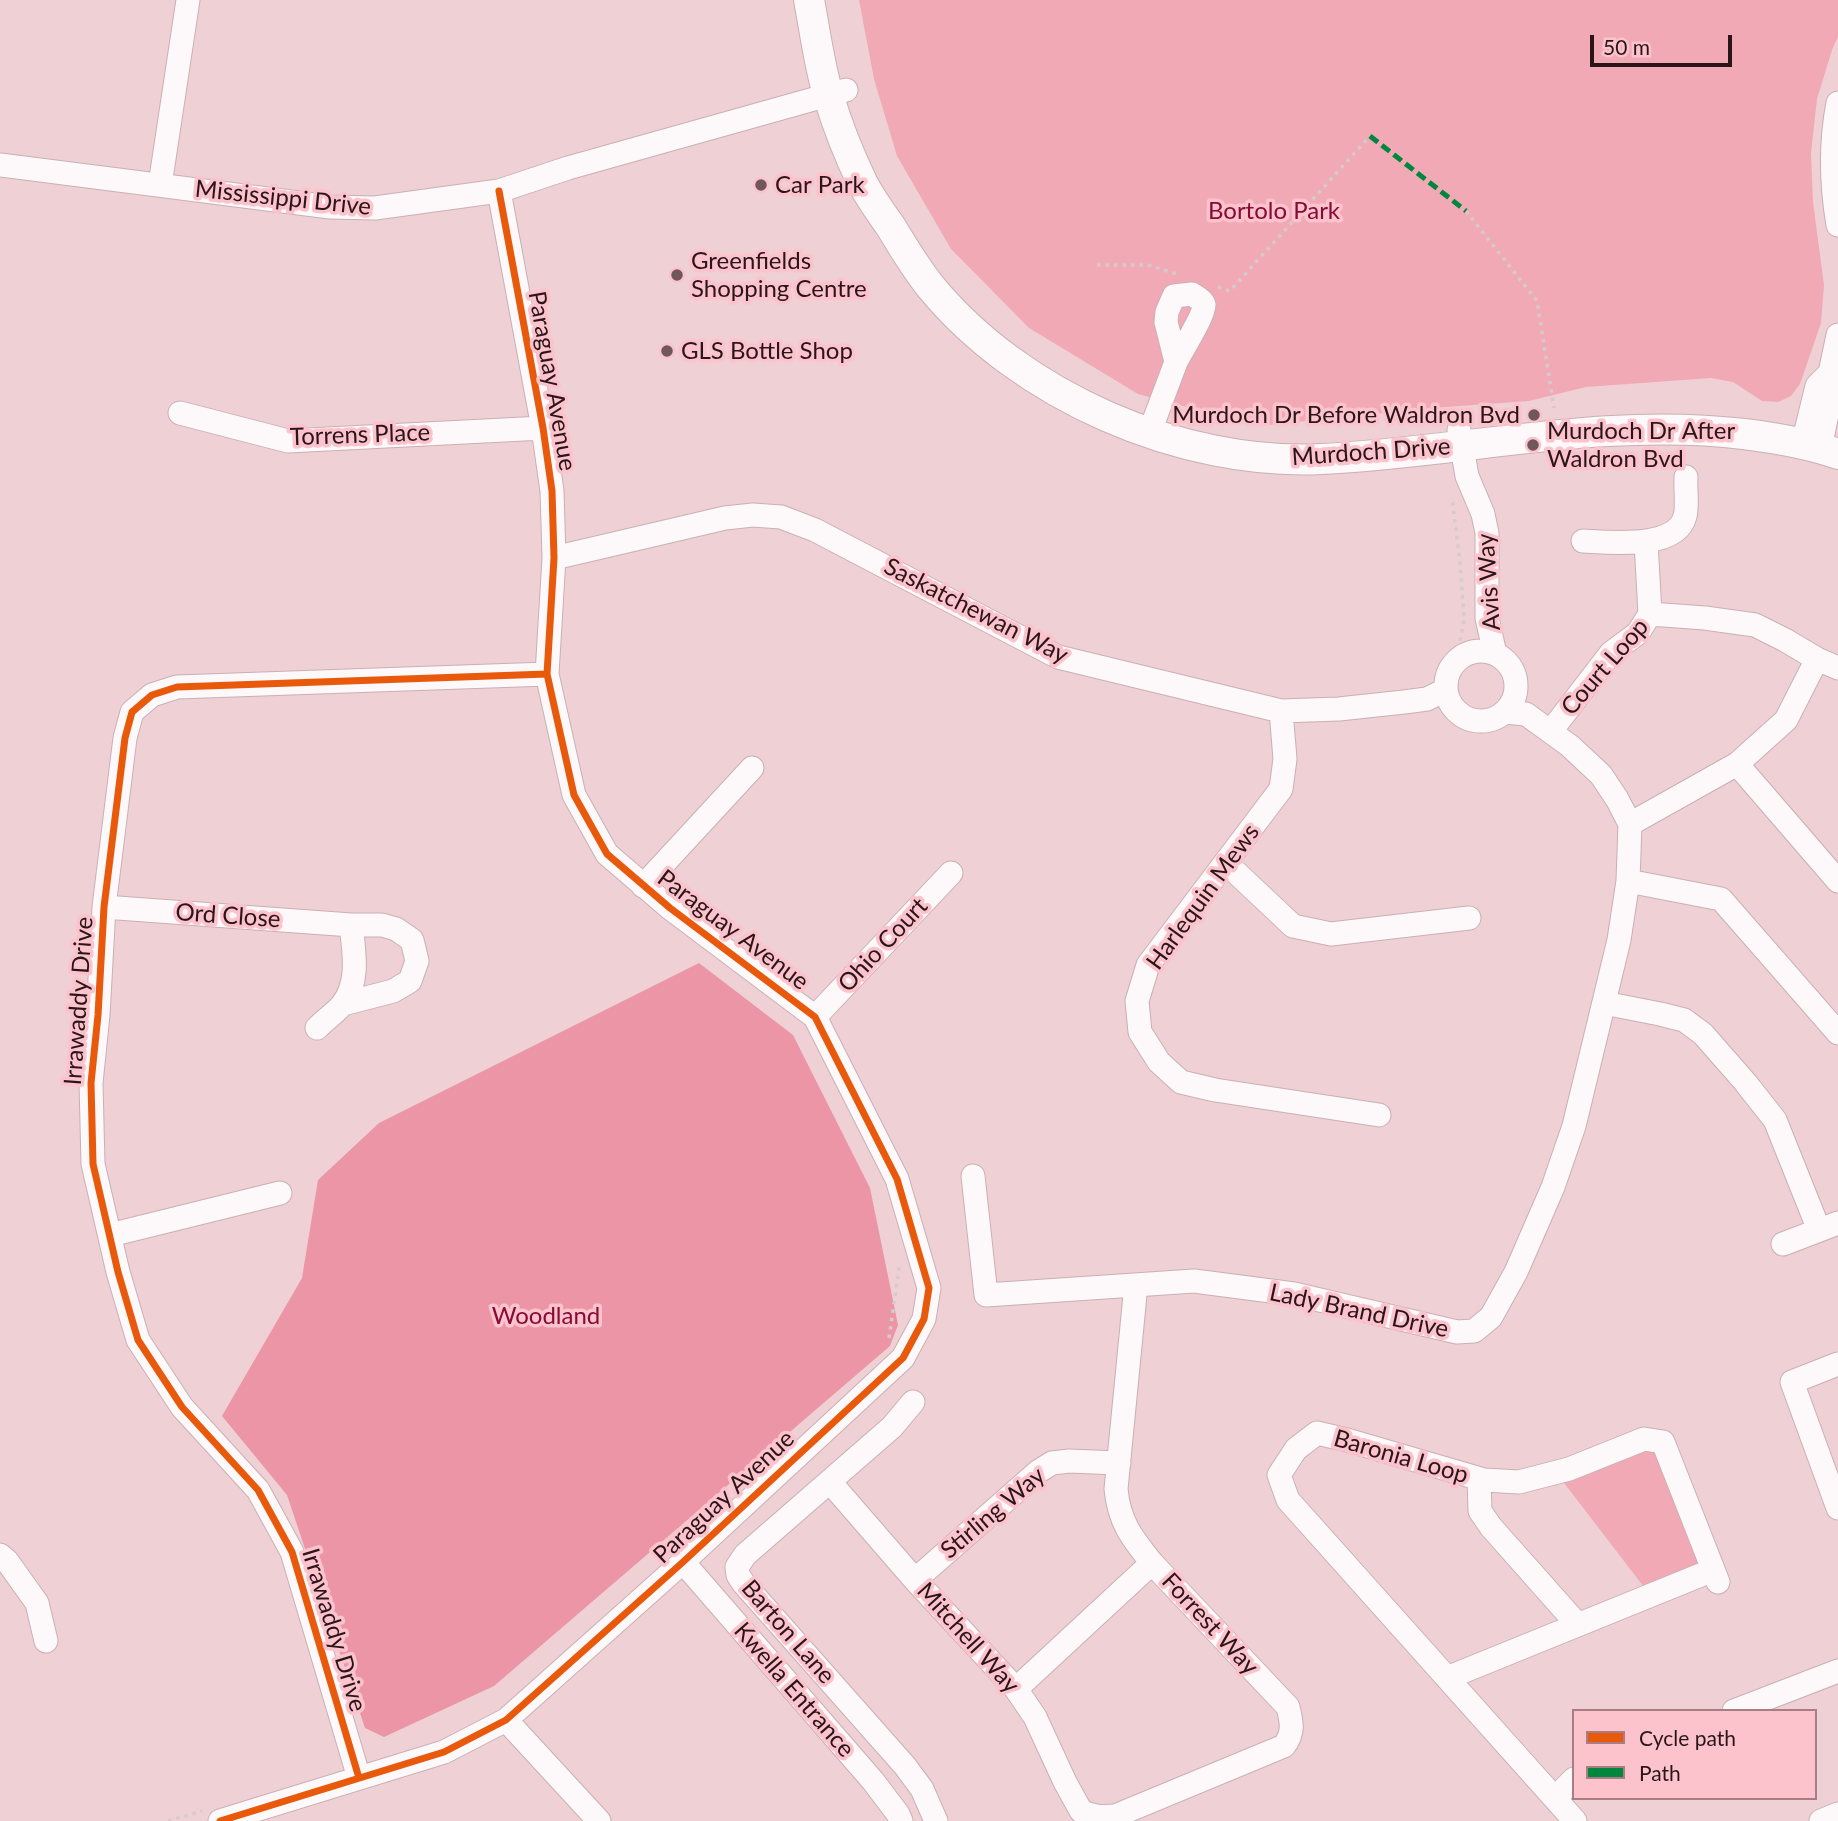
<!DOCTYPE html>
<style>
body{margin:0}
#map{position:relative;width:1838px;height:1821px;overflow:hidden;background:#efd0d5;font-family:Lato,sans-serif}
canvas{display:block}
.legend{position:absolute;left:1572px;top:1709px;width:245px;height:91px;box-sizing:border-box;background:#fcc3cc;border:2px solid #a87e84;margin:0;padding:9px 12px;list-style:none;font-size:21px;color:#2a1619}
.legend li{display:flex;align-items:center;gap:14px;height:35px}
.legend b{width:35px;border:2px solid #a87e84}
.scale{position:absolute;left:1590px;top:35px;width:142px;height:32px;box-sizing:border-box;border:4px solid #2a1619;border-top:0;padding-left:9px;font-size:21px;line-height:24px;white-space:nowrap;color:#2a1619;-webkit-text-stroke:5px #fcc3cc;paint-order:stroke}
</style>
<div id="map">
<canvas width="1838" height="1821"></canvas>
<ul class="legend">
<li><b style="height:9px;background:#e8590c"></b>Cycle path</li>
<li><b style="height:9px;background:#00873e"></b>Path</li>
</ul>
<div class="scale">50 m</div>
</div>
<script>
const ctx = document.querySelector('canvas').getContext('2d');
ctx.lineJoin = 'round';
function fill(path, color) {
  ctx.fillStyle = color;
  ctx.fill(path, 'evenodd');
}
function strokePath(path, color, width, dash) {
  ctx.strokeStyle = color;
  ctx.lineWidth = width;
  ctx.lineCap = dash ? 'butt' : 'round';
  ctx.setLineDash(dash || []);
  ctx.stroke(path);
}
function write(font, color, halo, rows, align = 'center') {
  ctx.font = font + ' Lato,sans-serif';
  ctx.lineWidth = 7;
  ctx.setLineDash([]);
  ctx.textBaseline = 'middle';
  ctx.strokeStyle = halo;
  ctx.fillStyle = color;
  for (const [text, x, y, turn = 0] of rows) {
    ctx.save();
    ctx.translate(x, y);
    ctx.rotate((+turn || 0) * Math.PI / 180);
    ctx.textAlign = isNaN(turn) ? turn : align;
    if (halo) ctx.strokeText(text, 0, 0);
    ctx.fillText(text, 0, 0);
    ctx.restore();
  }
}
fill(new Path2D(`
 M859,0h979v37l-6,13 -15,49 -6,54 2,49 11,83 -3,38 -21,61 -9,12 -13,6 -16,-1 -29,-19 -22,-4 -125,9 -57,14 -96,7 -174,18 -121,-32 -109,-66 -78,-79 -54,-93 -23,-77z
 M1647,1444l9,4 49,118 -58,25 -86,-112z`), '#f2a9b6');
fill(new Path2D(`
 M699,963l94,72 77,153 28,137 -8,21 -396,340 -110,51 -19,-9 -78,-233 -65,-79 80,-138 16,-98 61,-57z`), '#eb95a7');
const minor = new Path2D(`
 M1838,103c-8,41 -7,81 0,122
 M0,165l330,42 45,1 124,-17 69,-23 278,-78
 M160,185l28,-185
 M180,413l108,28 255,-13
 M1155,418l21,-56 -10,-40 1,-10 7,-16 18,-2c4,3 11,6 12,11 0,11 -22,45 -28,57
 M1459,430l8,46 16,38 4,19v85l8,36
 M1803,443l14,-57 11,-11
 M1820,448l12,-58 -2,-17 8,-38
 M1583,541c25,1 94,9 102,-25 3,-11 0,-27 1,-39
 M1646,542l4,72
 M554,558l171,-40 28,-3 28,2 34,13 243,127 223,54 58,-2 65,-7 23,-3 18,-9
 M1650,614l55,4 50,7 30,15 32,19 21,9
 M1446 686a35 35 0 1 1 70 0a35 35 0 1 1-70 0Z
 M1281,711l4,48 -4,30 -133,176 -11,36 3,31 19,30 22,20 34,8 164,25
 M1551,731l60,-78 27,-20 12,-19
 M1737,764l101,117
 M1630,824l107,-60 49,-44 31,-61
 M1226,863l67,63 38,8 138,-16
 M1628,881l93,18 117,134
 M643,886l109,-118
 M104,907l247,18c3,27 9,57 -9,80 -7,8 -17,15 -25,23
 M1604,1003l56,11 24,6 19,14 42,48 30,38 44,110
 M343,1004l50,-13 17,-10 7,-20 -5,-21 -16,-11 -14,-4h-31
 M815,1017l136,-144
 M973,1176l13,119 208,-14 100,13 163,38 17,-1 17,-14 25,-45 37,-85 21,-61 45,-186 9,-59 2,-57 -13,-25 -16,-24 -31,-29 -44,-32 -21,-2
 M110,1235l170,-42
 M1783,1244l55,-21
 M1838,1364l-46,18 46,126
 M913,1402l-21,25 -147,128 -8,12 1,8 6,9 161,182 17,23 14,32
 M1479,1479l1,32 11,16 87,98
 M830,1482l85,98 101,109 19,28 30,65 16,29
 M0,1555l7,6 30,42 9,38
 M683,1562l190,219 25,33 3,7
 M915,1580l124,-109 13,-8 17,-2 50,2
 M1447,1678l266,-108
 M1016,1689l136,-126
 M1734,1711l104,-40
 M506,1720l93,101
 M359,1778l-67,-226 -34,-62 -76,-83 -44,-67 -20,-68 -25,-108 -2,-81 7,-68 6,-108 21,-169 7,-26 20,-17 25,-8 370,-13
 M1555,1798l19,-19
 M1081,1811c12,6 21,6 34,5l169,-70c10,-13 8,-23 4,-39l-136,-144c-20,-25 -33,-41 -36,-74l20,-204
 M220,1821l224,-69 62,-32 177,-158 220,-204 21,-39 5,-31 -32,-109 -82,-162 -145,-109 -63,-54 -33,-59 -27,-121 7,-116 -2,-67 -9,-63 -44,-237
 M1575,1821l-287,-321 -9,-25 17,-26 21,-16 30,7 137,40 35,2 50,-13 75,-30 19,3 55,140
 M1821,1821l17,-7`);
const major = new Path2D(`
 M809,0c6,31 10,64 19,94 9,31 21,61 35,90 8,15 18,29 28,43 12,20 24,40 39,59 90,110 251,180 392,173 141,-7 281,-42 422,-25 32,4 64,9 94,20`);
strokePath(minor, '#c9b0b4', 25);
strokePath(major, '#c9b0b4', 32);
strokePath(new Path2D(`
 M1466,211l71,90 17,107
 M1097,265h51l29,9
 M1218,287l12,4 140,-155
 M1445,671l14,-25 5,-26 -4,-58 -8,-64
 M889,1338l10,-69 -1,-7
 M168,1821l34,-10`), '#d5cbcc', 3.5, [3.5, 5]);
strokePath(minor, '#fdf8f9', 23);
strokePath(major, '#fdf8f9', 30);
strokePath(new Path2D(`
 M1370,136l96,75`), '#00873e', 5, [10, 5]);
strokePath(new Path2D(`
 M359,1778l-67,-226 -34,-62 -76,-83 -44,-67 -20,-68 -25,-108 -2,-81 7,-68 6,-108 21,-169 7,-26 20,-17 25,-8 370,-13
 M220,1821l224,-69 62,-32 177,-158 220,-204 21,-39 5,-31 -32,-109 -82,-162 -145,-109 -63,-54 -33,-59 -27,-121 7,-116 -2,-67 -9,-63 -44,-237`), '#e8590c', 7);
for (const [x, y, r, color] of [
 [761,185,7,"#6f575b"],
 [677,275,7,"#6f575b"],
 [667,351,7,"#6f575b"],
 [1534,415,7,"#6f575b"],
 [1533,445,7,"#6f575b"]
]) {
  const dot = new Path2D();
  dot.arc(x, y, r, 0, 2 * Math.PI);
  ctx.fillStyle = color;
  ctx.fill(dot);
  strokePath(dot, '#fcc3cc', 2.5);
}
write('24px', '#2a1619', '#fcc3cc', [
 ["Car Park",775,185],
 ["Greenfields",691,261],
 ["Shopping Centre",691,289],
 ["GLS Bottle Shop",681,351],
 ["Murdoch Dr Before Waldron Bvd",1520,415,"right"],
 ["Murdoch Dr After",1547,431],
 ["Waldron Bvd",1547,459]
], 'left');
write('24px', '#2a1619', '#fcc3cc', [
 ["Mississippi Drive",283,198,6],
 ["Paraguay Avenue",552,381,80],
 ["Torrens Place",360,435,-2],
 ["Murdoch Drive",1371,452,-4],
 ["Avis Way",1489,582,-94],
 ["Saskatchewan Way",976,611,27],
 ["Court Loop",1605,667,-49],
 ["Harlequin Mews",1203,897,-54],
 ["Ord Close",228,916,4],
 ["Paraguay Avenue",733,930,37],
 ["Ohio Court",883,945,-47],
 ["Irrawaddy Drive",79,1001,-86],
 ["Lady Brand Drive",1359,1311,12],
 ["Baronia Loop",1401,1457,16],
 ["Paraguay Avenue",724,1497,-43],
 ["Stirling Way",993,1513,-40],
 ["Forrest Way",1210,1624,47],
 ["Irrawaddy Drive",334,1630,73],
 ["Barton Lane",788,1632,49],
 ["Mitchell Way",968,1638,48],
 ["Kwella Entrance",794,1690,49]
]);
write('24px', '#870a37', '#fcc3cc', [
 ["Bortolo Park",1274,211],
 ["Woodland",546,1316]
]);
</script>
